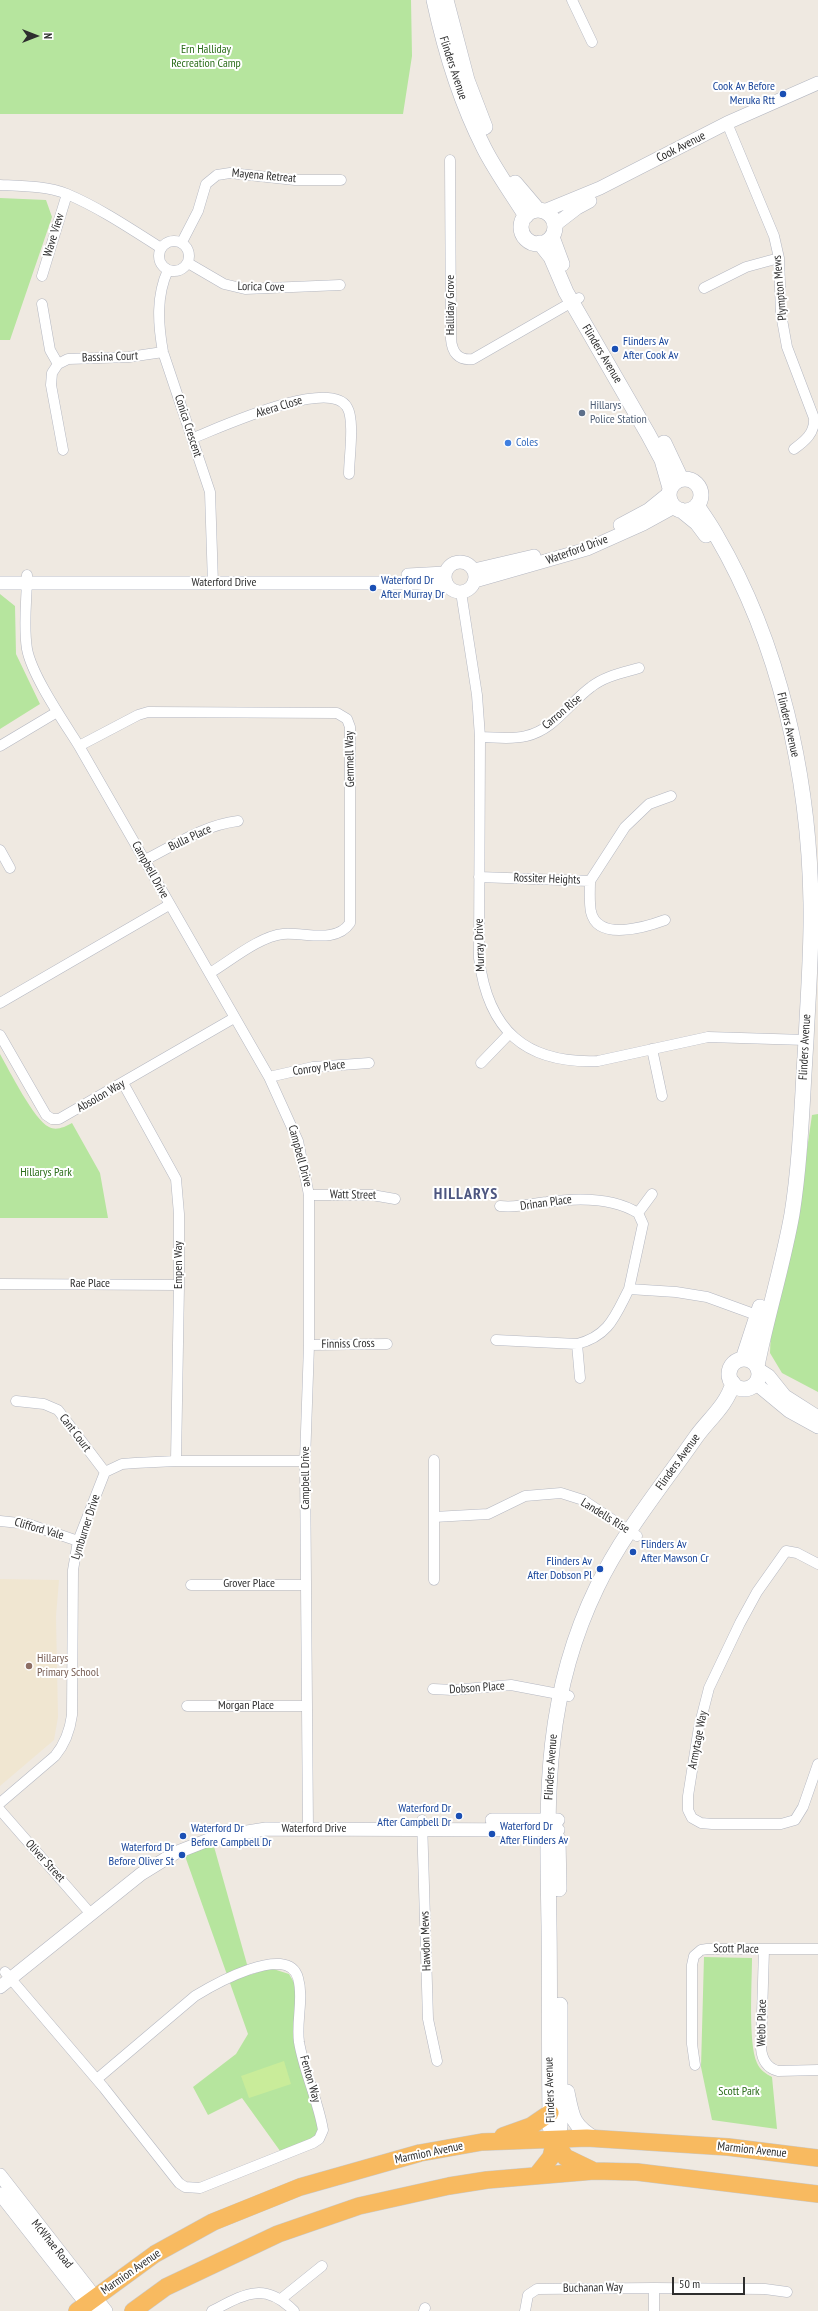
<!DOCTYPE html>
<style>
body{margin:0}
#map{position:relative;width:818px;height:2311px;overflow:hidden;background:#efe9e1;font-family:"PT Sans Narrow",sans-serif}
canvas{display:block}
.north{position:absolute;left:16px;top:16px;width:40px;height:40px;-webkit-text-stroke:3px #fff;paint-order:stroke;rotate:90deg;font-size:11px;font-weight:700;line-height:16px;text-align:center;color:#2e2e2e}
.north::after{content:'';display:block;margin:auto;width:14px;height:18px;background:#2e2e2e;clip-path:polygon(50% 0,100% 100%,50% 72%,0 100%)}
.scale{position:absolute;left:672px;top:2277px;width:73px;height:18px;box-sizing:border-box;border:2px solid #2e2e2e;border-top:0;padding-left:5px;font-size:12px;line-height:14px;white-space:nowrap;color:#2e2e2e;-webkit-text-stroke:3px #fff;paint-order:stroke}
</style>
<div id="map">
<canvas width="818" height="2311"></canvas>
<div class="north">N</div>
<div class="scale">50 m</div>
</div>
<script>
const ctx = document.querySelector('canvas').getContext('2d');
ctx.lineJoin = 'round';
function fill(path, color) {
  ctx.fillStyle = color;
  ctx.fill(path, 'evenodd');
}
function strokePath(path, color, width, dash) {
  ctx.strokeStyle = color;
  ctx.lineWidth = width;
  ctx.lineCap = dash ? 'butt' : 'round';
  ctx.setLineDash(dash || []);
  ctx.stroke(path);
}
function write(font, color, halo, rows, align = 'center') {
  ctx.font = font + ' "PT Sans Narrow",sans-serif';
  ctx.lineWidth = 4;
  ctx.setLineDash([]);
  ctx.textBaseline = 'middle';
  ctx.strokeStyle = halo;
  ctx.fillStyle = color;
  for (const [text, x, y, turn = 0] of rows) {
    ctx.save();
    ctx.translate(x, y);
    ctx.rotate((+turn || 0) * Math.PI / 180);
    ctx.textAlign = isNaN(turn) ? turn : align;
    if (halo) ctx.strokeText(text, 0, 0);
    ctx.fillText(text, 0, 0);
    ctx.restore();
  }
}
fill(new Path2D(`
 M0,1579l59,1 -3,36 2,101 -4,23 -54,46z`), '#f0e6d1');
fill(new Path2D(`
 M0,0h411l1,56 -9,58h-403z
 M0,198l46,2 6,17 -42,123h-10z
 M0,594l15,12 1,48 24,50 -40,25z
 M0,1054c9,16 34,66 49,73 7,4 16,0 23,-4l28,50 8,45h-108z
 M818,1114v278l-36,-19 -12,-20 1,-23 26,-112 15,-103z
 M213,1843l37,132 20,-7 19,6 10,17 -4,55 27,89 -39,20 -41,-57 -34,17 -15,-28 43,-33 12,-20 -63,-178z
 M704,1957l48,1c0,24 -4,85 5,105 3,7 9,11 15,14l5,52 -65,-9 -11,-53z`), '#b6e59e');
fill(new Path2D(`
 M284,2061l7,23 -42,14 -8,-22z`), '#c9ec9a');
const minor = new Path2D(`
 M572,0l20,42
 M727,123l47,113 5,22 2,56 6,33 27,71c1,15 -9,23 -20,31
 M450,160l1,179c1,13 7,22 22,20l106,-61
 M0,185c22,1 47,1 67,9 33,14 64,35 94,54
 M159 256a15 15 0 1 1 30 0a15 15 0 1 1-30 0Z
 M182,242l16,-31 8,-27 11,-9 13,-2 65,7h46
 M188,263l36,21 21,5 95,-4
 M168,270c-12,26 -10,54 -5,82l47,140 3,92
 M42,276l25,-82
 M704,288l42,-21 33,-9
 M42,304l8,46 8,14
 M193,438c26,-10 136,-61 154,-31 8,13 2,51 2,67
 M63,450l-12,-65 1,-12 6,-9 10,-5 61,-2 34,-5
 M27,575c0,24 -4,50 0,74 5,27 37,73 52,97l190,331 29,64 11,54v150l-4,116 3,368
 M461,592l16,103 3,42 -1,221c9,72 46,106 119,103l110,-24 98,3
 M480,737c15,0 31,3 46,-1 28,-6 43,-33 65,-49 14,-11 31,-14 48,-19
 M0,746l57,-34
 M79,746l59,-31 10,-3 189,1 10,6 3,8v196c-14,21 -45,9 -67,11 -23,2 -53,27 -73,39
 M0,850l10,18
 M145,860c30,-15 59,-35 93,-39
 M479,877l111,4 35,-54 24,-23 22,-8
 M590,881c0,10 -1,21 1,31 7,30 55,15 74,8
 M0,1003l169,-98
 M0,1035l46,80 6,4h7l175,-101
 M652,1049l10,47
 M481,1063l28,-29
 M269,1077l44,-10 56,-4
 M123,1083l53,96 3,35v71l-3,176
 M309,1195h63l23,4
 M500,1206c17,2 30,-2 47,-4 28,-4 65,-5 91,11l5,11 -14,65
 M638,1213l14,-19
 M0,1284l179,1
 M496,1340l81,4c32,-8 38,-28 52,-55l47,3 31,5 55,20
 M577,1344l3,34
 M309,1345l78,-1
 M16,1401l28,3 14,6 47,62
 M434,1460v120
 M434,1517l54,-3 37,-18 36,-3 22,7 54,36
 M0,1521l28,3 50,17
 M818,1564l-21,-11 -11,-2 -29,41 -17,31 -31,65 -10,39 -11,69v14l4,8 9,5 11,1h69l14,-4 8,-13 15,-43
 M191,1585h115
 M433,1689l20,1 58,-5 58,11
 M187,1706h119
 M0,1803l55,-47c10,-12 15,-26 17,-41l1,-145 5,-29 27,-69 17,-8 13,-1 41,-2h129
 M0,1810l90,103
 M422,1820l6,199 9,42
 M764,1950l-3,98c1,12 6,20 17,23l40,-1
 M5,1972l99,116 75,95 6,4 15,1 113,-45 6,-4 4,-9c-5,-30 -19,-58 -24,-88 -3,-21 5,-44 -1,-64 -10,-36 -85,7 -103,18l-98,83
 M695,2065l-3,-21v-79l2,-9 7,-6 6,-1h111
 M654,2288l111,1 22,3
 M281,2299l41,-33
 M212,2311c33,-17 52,-30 82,0
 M424,2311l1,-3
 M525,2311l3,-16 9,-6 117,-1v23`);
const tertiary = new Path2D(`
 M544,211l56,-23 127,-65 91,-40
 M555,225l22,-17 13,-7
 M620,525l28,-15 21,-17
 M445 577a15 15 0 1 1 30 0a15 15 0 1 1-30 0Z
 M474,570l60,-14
 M408,575l37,-2
 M475,581l112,-32 56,-25 31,-17
 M0,583h418l30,3
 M758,1369l11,7 16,20 33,21
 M754,1385l6,2 29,24 29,16
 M492,1820h66
 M0,1987l141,-113 34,-21 41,-16 50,-8 292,1
 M0,2175l106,136
 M0,2194l92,117`);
const secondary = new Path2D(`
 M434,0c11,51 26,101 50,148 11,22 29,47 42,68
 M446,0l21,80 18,47
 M515,183l23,27
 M521 227a17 17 0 1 1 34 0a17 17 0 1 1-34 0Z
 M552,237l10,27
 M540,243l11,14 15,35 82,142 14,26 8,28
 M664,443l17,36
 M669 495a16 16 0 1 1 32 0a16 16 0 1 1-32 0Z
 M697,505c6,10 13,19 19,30 64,109 93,242 95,368 1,46 -3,92 -5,138 -4,58 -5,116 -14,173 -9,51 -25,101 -35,152
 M681,510l16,13 9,12
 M743,1359l17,-52
 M729 1374a15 15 0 1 1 30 0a15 15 0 1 1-30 0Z
 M558,1839l1,50
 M560,2005v122
 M567,2092c5,25 5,33 28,47
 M555,2140l-5,-13v-14c-1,-63 0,-126 -1,-188 -2,-122 -7,-225 48,-338 26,-54 65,-101 99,-150 13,-18 31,-32 37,-54`);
const trunk = new Path2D(`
 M503,2136l28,-10 19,-13
 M555,2140l10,17 27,13
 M536,2176l15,-19 4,-17
 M77,2311l78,-57 58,-32 87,-35 120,-34 62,-11 105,-4 141,9 90,11
 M133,2311l33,-24 112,-53 81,-28 90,-20 38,-6 107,-9 43,1 181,22`);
strokePath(minor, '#b4b7c1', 11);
strokePath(tertiary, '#b4b7c1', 14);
strokePath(secondary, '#b4b7c1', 16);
strokePath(trunk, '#c9c9c9', 18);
strokePath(minor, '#fff', 10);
strokePath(tertiary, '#fff', 13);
strokePath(secondary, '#fff', 15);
strokePath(trunk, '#f8ba60', 17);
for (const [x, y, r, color] of [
 [783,94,4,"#1a4fb4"],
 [615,349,4,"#1a4fb4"],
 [582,413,4,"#5c6f8a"],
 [508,443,4,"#3f7fe0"],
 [373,588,4,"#1a4fb4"],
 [633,1552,4,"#1a4fb4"],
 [600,1569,4,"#1a4fb4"],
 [29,1666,4,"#8d6e63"],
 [459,1816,4,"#1a4fb4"],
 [492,1834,4,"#1a4fb4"],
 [183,1836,4,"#1a4fb4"],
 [182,1855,4,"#1a4fb4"]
]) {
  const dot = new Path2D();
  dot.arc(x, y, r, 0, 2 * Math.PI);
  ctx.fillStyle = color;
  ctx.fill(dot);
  strokePath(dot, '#fff', 1.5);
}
write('12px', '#2c6e1b', '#fff', [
 ["Ern Halliday",206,50],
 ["Recreation Camp",206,64],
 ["Hillarys Park",46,1173],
 ["Scott Park",739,2092]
]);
write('12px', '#2e2e2e', '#fff', [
 ["Flinders Avenue",453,68,72],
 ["Cook Avenue",681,147,-27],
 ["Mayena Retreat",264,176,5],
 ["Wave View",54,235,-73],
 ["Lorica Cove",261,287,1],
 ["Plympton Mews",780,288,-95],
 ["Halliday Grove",451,305,-90],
 ["Flinders Avenue",602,354,59],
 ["Bassina Court",110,357,-2],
 ["Akera Close",279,407,-17],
 ["Conica Crescent",188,426,72],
 ["Waterford Drive",577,550,-20],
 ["Waterford Drive",224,583],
 ["Carron Rise",562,712,-40],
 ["Flinders Avenue",788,725,77],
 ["Gemmell Way",350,759,-91],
 ["Bulla Place",190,838,-25],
 ["Campbell Drive",150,870,61],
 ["Rossiter Heights",547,879,2],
 ["Murray Drive",480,945,-92],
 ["Flinders Avenue",805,1047,-87],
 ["Conroy Place",319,1068,-8],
 ["Absolon Way",101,1096,-30],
 ["Campbell Drive",300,1156,75],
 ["Watt Street",353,1195,1],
 ["Drinan Place",546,1203,-8],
 ["Empen Way",179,1265,-90],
 ["Rae Place",90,1284],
 ["Finniss Cross",348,1344,-1],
 ["Cant Court",75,1433,53],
 ["Flinders Avenue",678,1462,-54],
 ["Campbell Drive",306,1478,-90],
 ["Landells Rise",605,1516,32],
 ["Lymburner Drive",86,1527,-72],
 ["Clifford Vale",39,1529,16],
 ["Grover Place",249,1584],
 ["Dobson Place",477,1688,-4],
 ["Morgan Place",246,1706],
 ["Armytage Way",698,1740,-79],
 ["Flinders Avenue",551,1767,-86],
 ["Waterford Drive",314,1829],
 ["Oliver Street",45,1861,48],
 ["Hawdon Mews",426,1941,-92],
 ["Scott Place",736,1949,1],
 ["Webb Place",762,2023,-89],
 ["Fenton Way",310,2079,74],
 ["Flinders Avenue",550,2090,-92],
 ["Marmion Avenue",752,2150,6],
 ["Marmion Avenue",429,2153,-12],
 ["McWhae Road",52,2244,51],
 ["Marmion Avenue",131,2272,-35],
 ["Buchanan Way",593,2288,-1]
]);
write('12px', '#164399', '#fff', [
 ["Cook Av Before",775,87,"right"],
 ["Meruka Rtt",775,101,"right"],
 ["Flinders Av",623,342],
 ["After Cook Av",623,356],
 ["Waterford Dr",381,581],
 ["After Murray Dr",381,595],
 ["Flinders Av",641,1545],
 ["After Mawson Cr",641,1559],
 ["Flinders Av",592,1562,"right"],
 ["After Dobson Pl",592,1576,"right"],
 ["Waterford Dr",451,1809,"right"],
 ["After Campbell Dr",451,1823,"right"],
 ["Waterford Dr",500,1827],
 ["After Flinders Av",500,1841],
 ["Waterford Dr",191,1829],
 ["Before Campbell Dr",191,1843],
 ["Waterford Dr",174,1848,"right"],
 ["Before Oliver St",174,1862,"right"]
], 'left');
write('12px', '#4e5e75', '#fff', [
 ["Hillarys",590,406],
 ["Police Station",590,420]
], 'left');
write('12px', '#366cbe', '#fff', [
 ["Coles",516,443]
], 'left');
write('12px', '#785e54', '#fff', [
 ["Hillarys",37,1659],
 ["Primary School",37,1673]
], 'left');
ctx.letterSpacing = '1px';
write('bold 16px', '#4d5680', '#fff', [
 ["HILLARYS",466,1194]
]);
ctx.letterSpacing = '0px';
</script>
